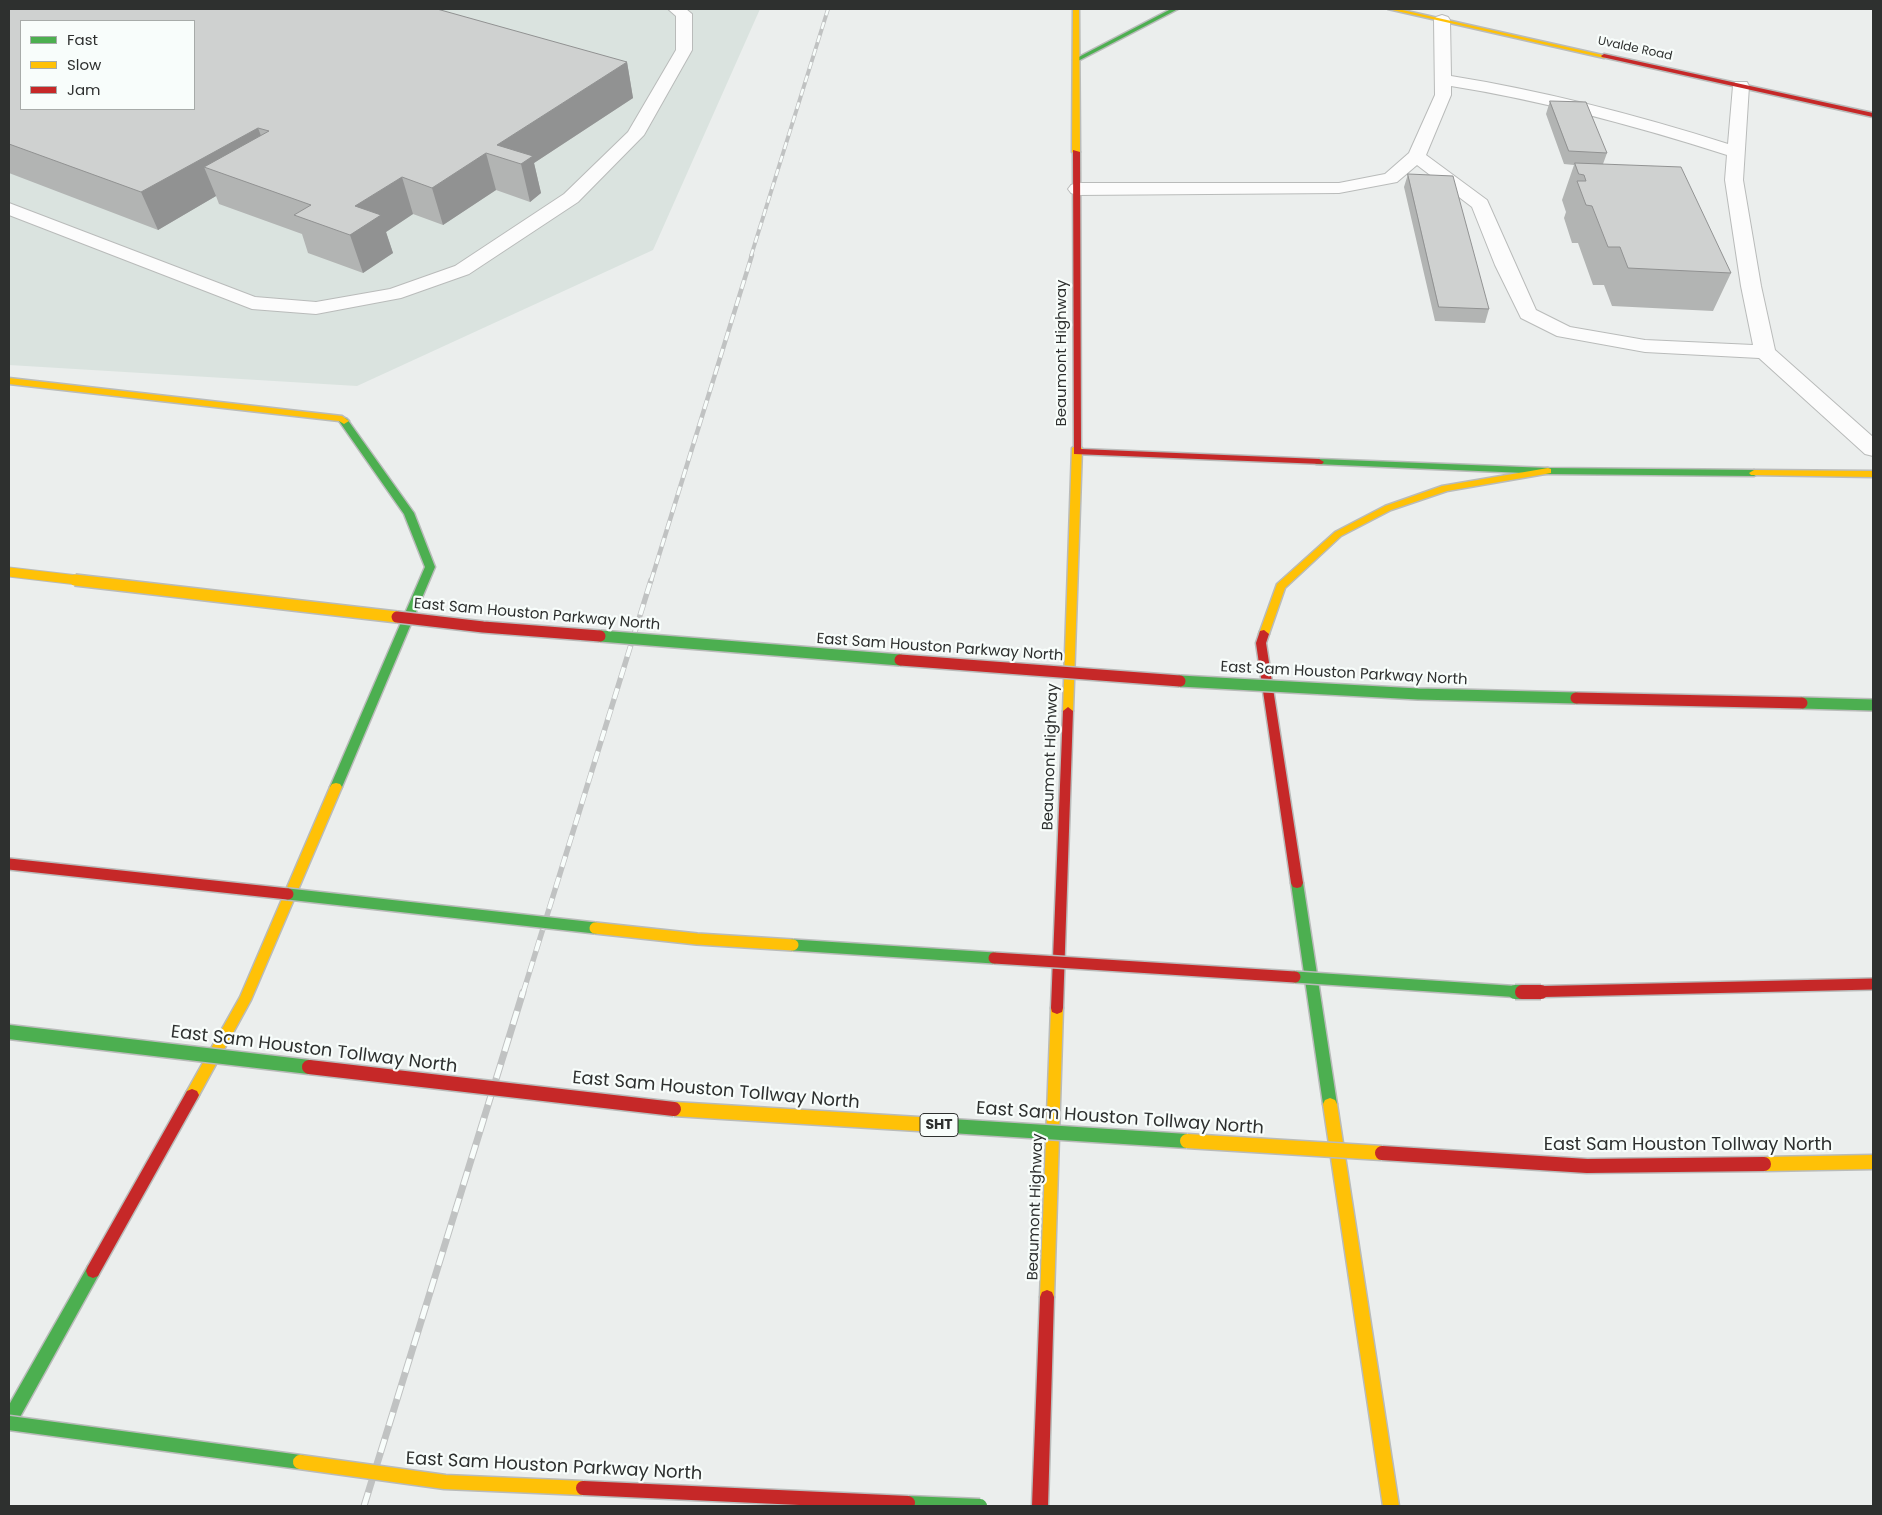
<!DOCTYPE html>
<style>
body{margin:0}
#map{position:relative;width:1882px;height:1515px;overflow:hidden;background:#ebeeed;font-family:Poppins,sans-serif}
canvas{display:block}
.frame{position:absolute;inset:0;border:10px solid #2e302f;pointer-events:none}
.legend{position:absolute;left:20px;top:20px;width:175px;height:90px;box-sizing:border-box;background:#f8fdfb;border:1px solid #a7aba9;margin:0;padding:6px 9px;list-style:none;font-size:15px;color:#2e302f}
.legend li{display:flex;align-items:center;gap:10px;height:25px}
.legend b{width:25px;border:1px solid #a7aba9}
</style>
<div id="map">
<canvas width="1882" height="1515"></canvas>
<div class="frame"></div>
<ul class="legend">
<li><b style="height:6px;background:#4caf50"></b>Fast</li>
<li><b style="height:6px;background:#ffc107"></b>Slow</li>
<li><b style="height:6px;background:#c62828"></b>Jam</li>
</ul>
</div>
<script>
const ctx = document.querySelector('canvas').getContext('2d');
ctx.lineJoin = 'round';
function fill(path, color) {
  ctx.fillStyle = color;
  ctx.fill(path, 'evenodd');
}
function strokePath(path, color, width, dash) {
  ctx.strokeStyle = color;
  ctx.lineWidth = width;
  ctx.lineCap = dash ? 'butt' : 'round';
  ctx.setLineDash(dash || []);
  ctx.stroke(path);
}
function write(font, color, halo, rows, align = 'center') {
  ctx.font = font + ' Poppins,sans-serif';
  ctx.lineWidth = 4.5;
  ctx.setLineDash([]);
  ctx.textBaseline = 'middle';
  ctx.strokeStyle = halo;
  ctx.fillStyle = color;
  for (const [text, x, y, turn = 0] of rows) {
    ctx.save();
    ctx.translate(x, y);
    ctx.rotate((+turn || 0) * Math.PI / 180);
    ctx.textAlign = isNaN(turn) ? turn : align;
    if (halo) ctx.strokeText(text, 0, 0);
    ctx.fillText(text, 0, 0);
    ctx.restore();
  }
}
fill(new Path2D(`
 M9,9h751l-107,241 -296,136 -348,-21zM21,21h173v88h-173z`), '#dae3df');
const lane = new Path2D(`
 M668,9h18l6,5v36l-48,85 -66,67 -109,72 -68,24 -85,16 -64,-5 -243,-94v-12l246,94 61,5 74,-13 65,-23 109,-72 64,-62 48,-82v-34z
 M1442,15l6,2 2,3 1,56c94,15 186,39 277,68l5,-58 2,-4h12l2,4 -6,94 18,106 14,64 98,87v19l-8,-2 -106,-96 -114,-6 -88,-16 -36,-18 -26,-53 -23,-58 -55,-42 -20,17 -58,11 -262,2 -6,-2 -3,-4 3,-4 6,-2h262l46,-9 24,-21 26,-58 -1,-75 2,-3zM1451,86c94,15 185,40 276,69l-2,25 16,106 12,59 -108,-5 -75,-13 -34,-17 -49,-110 -61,-45 25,-60z`);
const fast = new Path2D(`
 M1171,9h7l-100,52 -5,-1z
 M344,418l3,1 67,94 21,54 -93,220 -2,3h-8l-2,-3 95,-220 -21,-53 -65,-93z
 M1319,459l229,9 206,2 5,3 -5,3 -206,-2 -232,-10 -2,-2z
 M1297,878l4,1 2,4 34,221 -2,4 -5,2 -5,-2 -2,-4 -32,-221 2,-4z
 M93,1264l5,2 2,5 -2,5 -83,150 -6,2v-23l79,-139z`);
const slow = new Path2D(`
 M1073,9h6l1,143 -4,2 -4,-2z
 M1388,9h10l209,47 -3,2z
 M9,378l333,38 7,5 -5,3 -5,-3 -330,-37z
 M1077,445l5,3 -9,263 -5,4 -5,-4 9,-263z
 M1548,468l3,1v4l-104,18 -56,19 -50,26 -56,52 -16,46 -5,4 -5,-4 18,-50 58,-52 50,-26 57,-20z
 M1754,470l119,1v6l-122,-2 -2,-2z
 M336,783l4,1 2,3 -91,213 -54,99 -5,2 -5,-2 -2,-4 2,-4 53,-94 90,-210 2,-3z
 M1057,1002l5,2 1,4 -9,289 -2,5 -5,2 -5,-2 -2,-5 11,-289 1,-4z
 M1330,1098l5,2 2,4 62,402h-16l-60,-402 2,-4z`);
const jam = new Path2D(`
 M1604,54l269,59v4l-271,-60 -1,-1z
 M1073,150l7,2 1,297 238,10 5,3 -2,2 -248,-10z
 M1264,630l5,4 -3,9 37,240 -2,4 -4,1 -4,-1 -2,-4 -35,-240 4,-12z
 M1068,707l5,4 -10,297 -1,4 -5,2 -5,-2 -1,-4 12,-297z
 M192,1089l5,2 2,4 -2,4 -99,177 -5,2 -5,-2 -2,-5 2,-5 99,-175z
 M1047,1290l5,2 2,5 -6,209h-16l8,-209 2,-5z`);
strokePath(lane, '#b9bbba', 2);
strokePath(fast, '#b9bbba', 3);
strokePath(slow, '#b9bbba', 3);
strokePath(jam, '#b9bbba', 3);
fill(lane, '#fcfcfc');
fill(fast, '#4caf50');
fill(slow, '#ffc107');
fill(jam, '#c62828');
const railFar3 = new Path2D(`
 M751,256l77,-247`);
const railFar2 = new Path2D(`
 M651,581l101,-326`);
const railFar1 = new Path2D(`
 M523,993l128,-413`);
const rail = new Path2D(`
 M364,1506l159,-514`);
strokePath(railFar3, '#c0c2c2', 4);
strokePath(railFar2, '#c0c2c2', 4.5);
strokePath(railFar1, '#c0c2c2', 5.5);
strokePath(rail, '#c0c2c2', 7);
strokePath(railFar3, '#f8fdfb', 2.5, [7]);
strokePath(railFar2, '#f8fdfb', 3, [9]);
strokePath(railFar1, '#f8fdfb', 4, [11]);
strokePath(rail, '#f8fdfb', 5, [14]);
const fastBridgeFar1 = new Path2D(`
 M600,636l300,24
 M1180,681l238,13 158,4
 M1802,703l71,2
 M288,894l307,34
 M793,945l201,13
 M1295,977l227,15`);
const fastBridge = new Path2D(`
 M1515,992h7
 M9,1032l300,35
 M951,1126l236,15
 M9,1423l291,39
 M908,1503l72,3`);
const slowBridgeFar2 = new Path2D(`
 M9,572l77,9`);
const slowBridgeFar1 = new Path2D(`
 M75,580l322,37
 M595,928l102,11 96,6`);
const slowBridge = new Path2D(`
 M674,1109l277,17
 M1187,1141l195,12
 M1764,1164l109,-2
 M300,1462l145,20 138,6`);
const jamBridgeFar1 = new Path2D(`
 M397,617l86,10 117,9
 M900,660l280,21
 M1576,698l226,5
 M9,864l279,30
 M994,958l301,19
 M1522,992l351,-8`);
const jamBridge = new Path2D(`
 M1522,992h19
 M309,1067l365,42
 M1382,1153l205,13 177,-2
 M583,1488l325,15`);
strokePath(fastBridgeFar1, '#b9bbba', 14, []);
strokePath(fastBridge, '#b9bbba', 17, []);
strokePath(slowBridgeFar2, '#b9bbba', 11, []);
strokePath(slowBridgeFar1, '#b9bbba', 14, []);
strokePath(slowBridge, '#b9bbba', 17, []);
strokePath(jamBridgeFar1, '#b9bbba', 14, []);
strokePath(jamBridge, '#b9bbba', 17, []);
strokePath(fastBridgeFar1, '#4caf50', 11);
strokePath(fastBridge, '#4caf50', 14);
strokePath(slowBridgeFar2, '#ffc107', 9);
strokePath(slowBridgeFar1, '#ffc107', 11);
strokePath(slowBridge, '#ffc107', 14);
strokePath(jamBridgeFar1, '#c62828', 11);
strokePath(jamBridge, '#c62828', 14);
fill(new Path2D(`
 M9,9l618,53 6,36 -99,65 7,30 -11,9 -34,-12 -53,35 -30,-11 -27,18 7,21 -30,20 -55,-20 -6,-19 -83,-30 -3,-8 -58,34 -149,-57z
 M1550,101l57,52 -4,11 128,109 -18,38 -101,-5 -8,-21h-11l-15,-42h-6l-8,-25 2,-6 -4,-12 12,-35 -10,-1 -18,-50z
 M1408,174l81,135 -4,14 -50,-2 -31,-134z`), '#b2b4b3');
fill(new Path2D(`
 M627,62l6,36 -99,65 7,30 -11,9 -9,-38 -24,-19z
 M258,128l14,36 -68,3 12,29 -58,34 -17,-38z
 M486,153l10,37 -53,35 -11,-37z
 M402,177l11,37 -27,18 7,21 -30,20 -13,-38 5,-29z`), '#919292');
const building = new Path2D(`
 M9,9h428l190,53 -130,83 36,11 -12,8 -35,-11 -54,35 -30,-11 -47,29 26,9 -31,20 -56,-20 17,-10 -107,-38 65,-36 -11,-3 -117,64 -132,-48zM21,21h173v88h-173z
 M1550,101l36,1 21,51 -38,-2z
 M1575,163l106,4 50,106 -103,-5 -8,-21h-12l-16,-41 -6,-1 -9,-24h9l-2,-6 -5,-1z
 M1408,174l45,2 36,133 -50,-2z`);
fill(building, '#cfd1d0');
strokePath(building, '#919292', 1);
write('12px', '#2e302f', '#f8fdfb', [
 ["Uvalde Road",1635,49,12]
]);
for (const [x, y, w] of [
 [939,1125,38]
]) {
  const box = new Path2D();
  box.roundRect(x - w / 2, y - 11.5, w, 23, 4);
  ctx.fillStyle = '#f8fdfb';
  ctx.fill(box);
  strokePath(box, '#2e302f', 1);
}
write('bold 14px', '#2e302f', null, [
 ["SHT",939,1125]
]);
write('15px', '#2e302f', '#f8fdfb', [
 ["Beaumont Highway",1062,353,-90],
 ["East Sam Houston Parkway North",537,615,5],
 ["East Sam Houston Parkway North",940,648,4],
 ["East Sam Houston Parkway North",1344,674,3],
 ["Beaumont Highway",1051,757,-88],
 ["Beaumont Highway",1036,1207,-88]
]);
write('18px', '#2e302f', '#f8fdfb', [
 ["East Sam Houston Tollway North",314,1050,7],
 ["East Sam Houston Tollway North",716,1091,5],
 ["East Sam Houston Tollway North",1120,1119,4],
 ["East Sam Houston Tollway North",1688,1145],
 ["East Sam Houston Parkway North",554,1467,3]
]);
</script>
